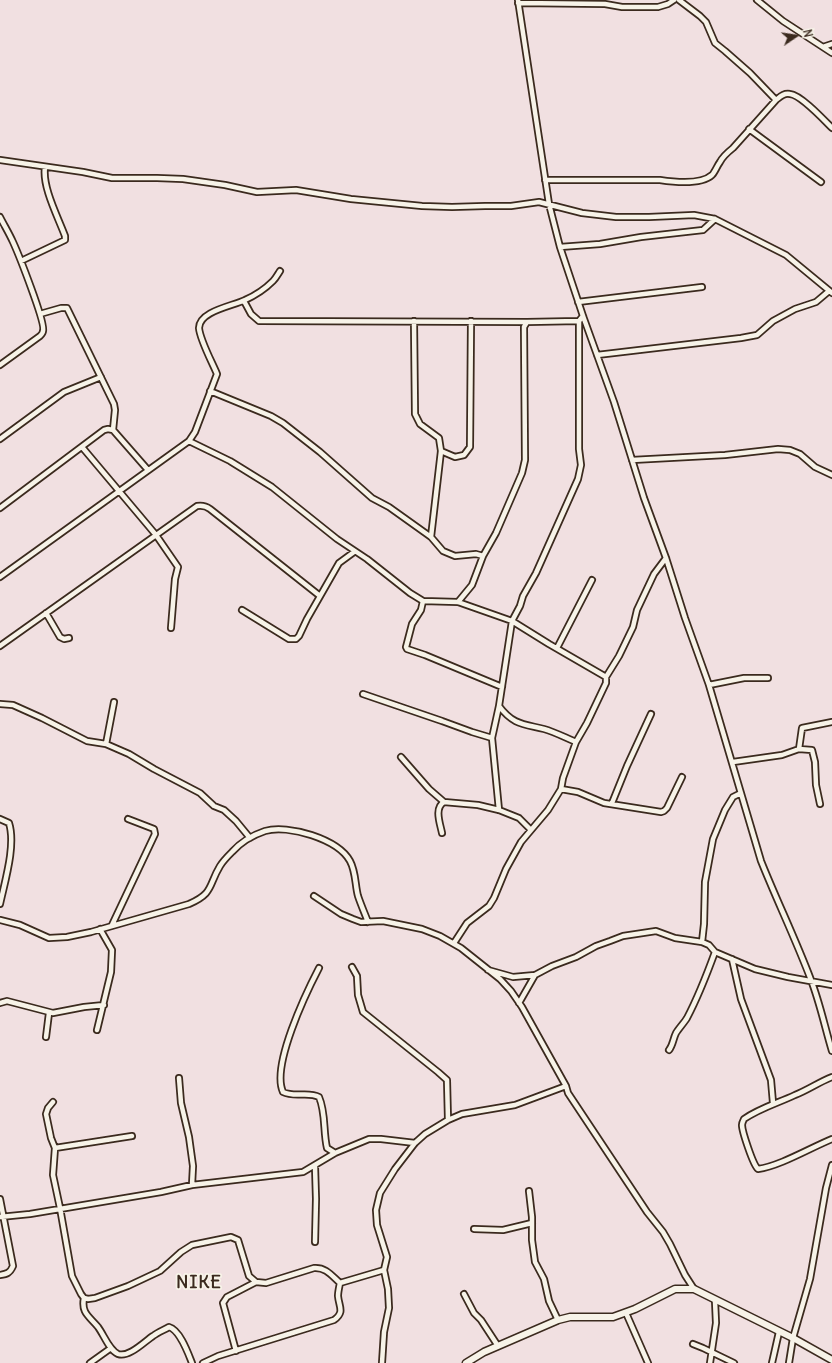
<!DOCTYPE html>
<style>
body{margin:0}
#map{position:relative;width:832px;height:1363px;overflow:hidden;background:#f1e0e1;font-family:Delius,sans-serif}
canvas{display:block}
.north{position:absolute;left:776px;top:16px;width:40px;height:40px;-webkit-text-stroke:3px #f7f3e8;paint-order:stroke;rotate:77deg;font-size:11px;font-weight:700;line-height:16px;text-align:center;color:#3b2a1e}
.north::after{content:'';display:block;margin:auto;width:14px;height:18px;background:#3b2a1e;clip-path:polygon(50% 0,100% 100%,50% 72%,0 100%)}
</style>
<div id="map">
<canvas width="832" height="1363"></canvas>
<div class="north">N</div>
</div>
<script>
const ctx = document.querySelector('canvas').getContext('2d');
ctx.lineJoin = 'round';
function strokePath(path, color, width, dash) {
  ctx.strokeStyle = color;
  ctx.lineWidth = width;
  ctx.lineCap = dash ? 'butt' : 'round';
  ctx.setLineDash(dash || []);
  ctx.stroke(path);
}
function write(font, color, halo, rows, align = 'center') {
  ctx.font = font + ' Delius,sans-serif';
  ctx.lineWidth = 3.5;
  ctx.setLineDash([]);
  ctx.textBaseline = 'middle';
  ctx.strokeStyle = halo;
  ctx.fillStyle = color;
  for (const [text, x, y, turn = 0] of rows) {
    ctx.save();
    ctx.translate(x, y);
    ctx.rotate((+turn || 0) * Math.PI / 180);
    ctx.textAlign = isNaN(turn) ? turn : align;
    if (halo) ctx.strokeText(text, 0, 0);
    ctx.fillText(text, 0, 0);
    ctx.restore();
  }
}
const street = new Path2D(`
 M518,0l31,204 11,43 23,69 31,86 30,96 22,60 19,60 24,67 52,176c16,40 35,79 50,119 9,23 14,48 21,71
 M679,0l21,16 6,6 9,21 10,8 25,22 26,27
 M757,0l26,21 49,32
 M518,3l87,1 17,3h36l10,-3 6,-4
 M823,47l9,-3
 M749,129l72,53
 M0,160l83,12 29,6h45l26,1 42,6 32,7 39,-2 55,9 71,7 30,1 33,-1h26l28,-4 43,11 34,4h33l45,-2 21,4 71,36 46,38
 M545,180h115c14,2 41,5 52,-5 3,-3 5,-9 8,-13 3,-6 8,-10 13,-14l43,-48c5,-4 8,-7 14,-6 11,1 34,26 42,34
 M0,217c4,8 9,16 13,25 5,11 33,81 30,89 0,2 -2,4 -3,5l-40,29
 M560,247l40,-3 41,-7 62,-7 12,-11
 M21,261l44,-21v-4c-7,-19 -23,-49 -20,-69
 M244,301l7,13 8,7 268,1
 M578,302l124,-15
 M40,314l21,-6h6l47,96 1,6 -2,20
 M414,321l1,93 5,10 19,14 2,13 -10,86
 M597,355l144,-17 16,-3 16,-14 22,-12 21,-7 13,-11
 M210,391l61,25 12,7 37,29 52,46 17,9 42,30 12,14 12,5 21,-2 7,2
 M0,439l64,-47 37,-15
 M189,441l41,20 42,26 65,52 30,20 43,34 13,8 35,1 54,19 37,23 57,33
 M82,447l74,88 22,32 -3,12 -4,49
 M441,451l14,6 9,-2 6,-8 1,-126
 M632,460l93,-5 53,-6 12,1 10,4 15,13 17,8
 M0,508l104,-78 4,-1 5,1 35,40
 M0,577l189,-136 6,-9 22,-58c-5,-12 -17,-34 -18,-46 0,-17 34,-22 46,-28 9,-4 21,-12 28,-19 3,-3 5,-7 7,-10
 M423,601l-2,9 -9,14 -6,23 1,2 18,6 77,32
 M458,602l14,-17 11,-29 13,-23 26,-60 3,-13 -1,-133 3,-5 52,-1
 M242,610l47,29h7l3,-3 8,-17 32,-56 15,-11
 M46,613l14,24 4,2 5,-1
 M0,646l197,-140c6,-1 9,0 13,3l110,87
 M557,648l35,-68
 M709,685l35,-7h24
 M363,694l79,27 30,11 20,6
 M0,704l13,1 29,13 45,23 19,3 8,-42
 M576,742c-10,-4 -21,-10 -32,-13 -20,-5 -31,-4 -45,-23l13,-85 8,-15 3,-10 13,-23 42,-94 3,-14 -2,-16v-128l4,-5
 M106,744l23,10 25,15 46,24 14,13 10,4 12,11 14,17
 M799,749l13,1 3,12 1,23 4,19
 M401,757l28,32 15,13 34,3 21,5 20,8 12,12
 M733,762l49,-7 17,-6 3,-21 30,-6
 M561,789l17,3 26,11 57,9 3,-1 3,-3 15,-31
 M612,803l15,-37 24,-52
 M499,810l-7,-72 7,-32
 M0,819l9,4c7,22 -4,58 -9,81
 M442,833c-2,-10 -8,-25 2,-31
 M314,896l27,18 12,5 8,3 22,-1 39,8 18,7 21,12 39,31 11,12 11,16 44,79 2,7 79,119 16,20 7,12 15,31 9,14
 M0,920l20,5 29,13 18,-1 24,-5 98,-28c25,-11 19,-18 31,-38 3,-5 8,-10 12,-14 8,-9 21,-17 33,-21 23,-7 73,8 85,30 6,11 5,24 8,35 3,9 7,18 10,26
 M112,925l43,-91 -1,-5 -26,-10
 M702,942l2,-18 1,-42 8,-43 12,-29 8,-13 8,-4
 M454,943l13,-20 22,-17 5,-8 12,-29 15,-27 27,-32 13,-21 2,-11 13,-36 11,-19 19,-40v-6l13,-21 14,-29 4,-17 17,-36 12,-16
 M732,959l9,40 30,81 2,23
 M352,967l5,9 1,19 5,17 75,60 9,8 1,40
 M319,968c-13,25 -48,98 -36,124 12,6 25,-1 36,5 7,16 4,34 8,51l8,5
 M488,970l25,7 22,-2 17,-9 24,-9 20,-11 14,-5 13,-5 33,-5 19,7 27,4 7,3 6,7 40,17 33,8 44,8
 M0,1003l7,-2 46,12 31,-6 20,-2
 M519,1003l16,-28
 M97,1030l14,-58 1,-22 -12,-21
 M46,1037l3,-24
 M669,1050c4,-5 4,-11 7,-17 3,-5 8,-10 11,-15 11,-21 20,-44 28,-66
 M832,1077c-13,5 -24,13 -37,18 -17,8 -35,13 -51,24 -1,2 -2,4 -2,6 0,6 11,40 16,44 22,-3 52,-21 74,-30
 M179,1078l2,25 8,34 4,29 -1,19
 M53,1102l-5,6 -2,6 5,24 4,10 -2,27 7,33 12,68 9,18 3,4 4,1 7,-1 33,-12 32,-15 21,-19 11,-7 39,-8 7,3 11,36 7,6 10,1 48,-15c12,-1 18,8 26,15
 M55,1148l77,-12
 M529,1191l3,26v23l3,22 9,17 5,22 9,19
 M0,1199l13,67c-3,7 -6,8 -13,9
 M0,1217l30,-3 131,-22 31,-7 111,-13 32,-19 34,-14h12l34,4
 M474,1229l29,1 29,-7
 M315,1242l1,-43 -1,-33
 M340,1283l44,-13
 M464,1294l10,19 7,7 17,26
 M84,1298c-3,15 5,18 14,29 6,8 11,23 20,27 11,4 27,-13 35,-18 5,-4 11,-6 16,-9 11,3 19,26 23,36
 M626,1313l22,50
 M693,1344l10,4 31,15
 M236,1351l-13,-48 4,-6 29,-15
 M90,1363l21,-15
 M203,1363l15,-7 116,-36c11,-8 5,-13 4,-24 0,-4 1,-8 2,-13
 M382,1363l2,-31 5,-24 -1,-19 -4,-19 3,-13 -10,-32 -1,-15 4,-17 15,-24 20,-26 10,-9 23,-14 14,-6 53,-9 51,-19
 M710,1363l6,-40 -1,-22
 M772,1363l7,-31
 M789,1363l4,-25 17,-59 16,-91 6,-23`);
const secondary = new Path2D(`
 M466,1363l18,-11 74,-32 12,-3h43l22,-8 40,-20h19l99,49 39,22`);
strokePath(street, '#3b2a1e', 8);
strokePath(secondary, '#3b2a1e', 9);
strokePath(street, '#f7f3e8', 4.5);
strokePath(secondary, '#f7f3e8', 6);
ctx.letterSpacing = '1px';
write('bold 18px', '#3b2a1e', '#f7f3e8', [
 ["NIKE",199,1283]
]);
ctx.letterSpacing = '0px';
</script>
